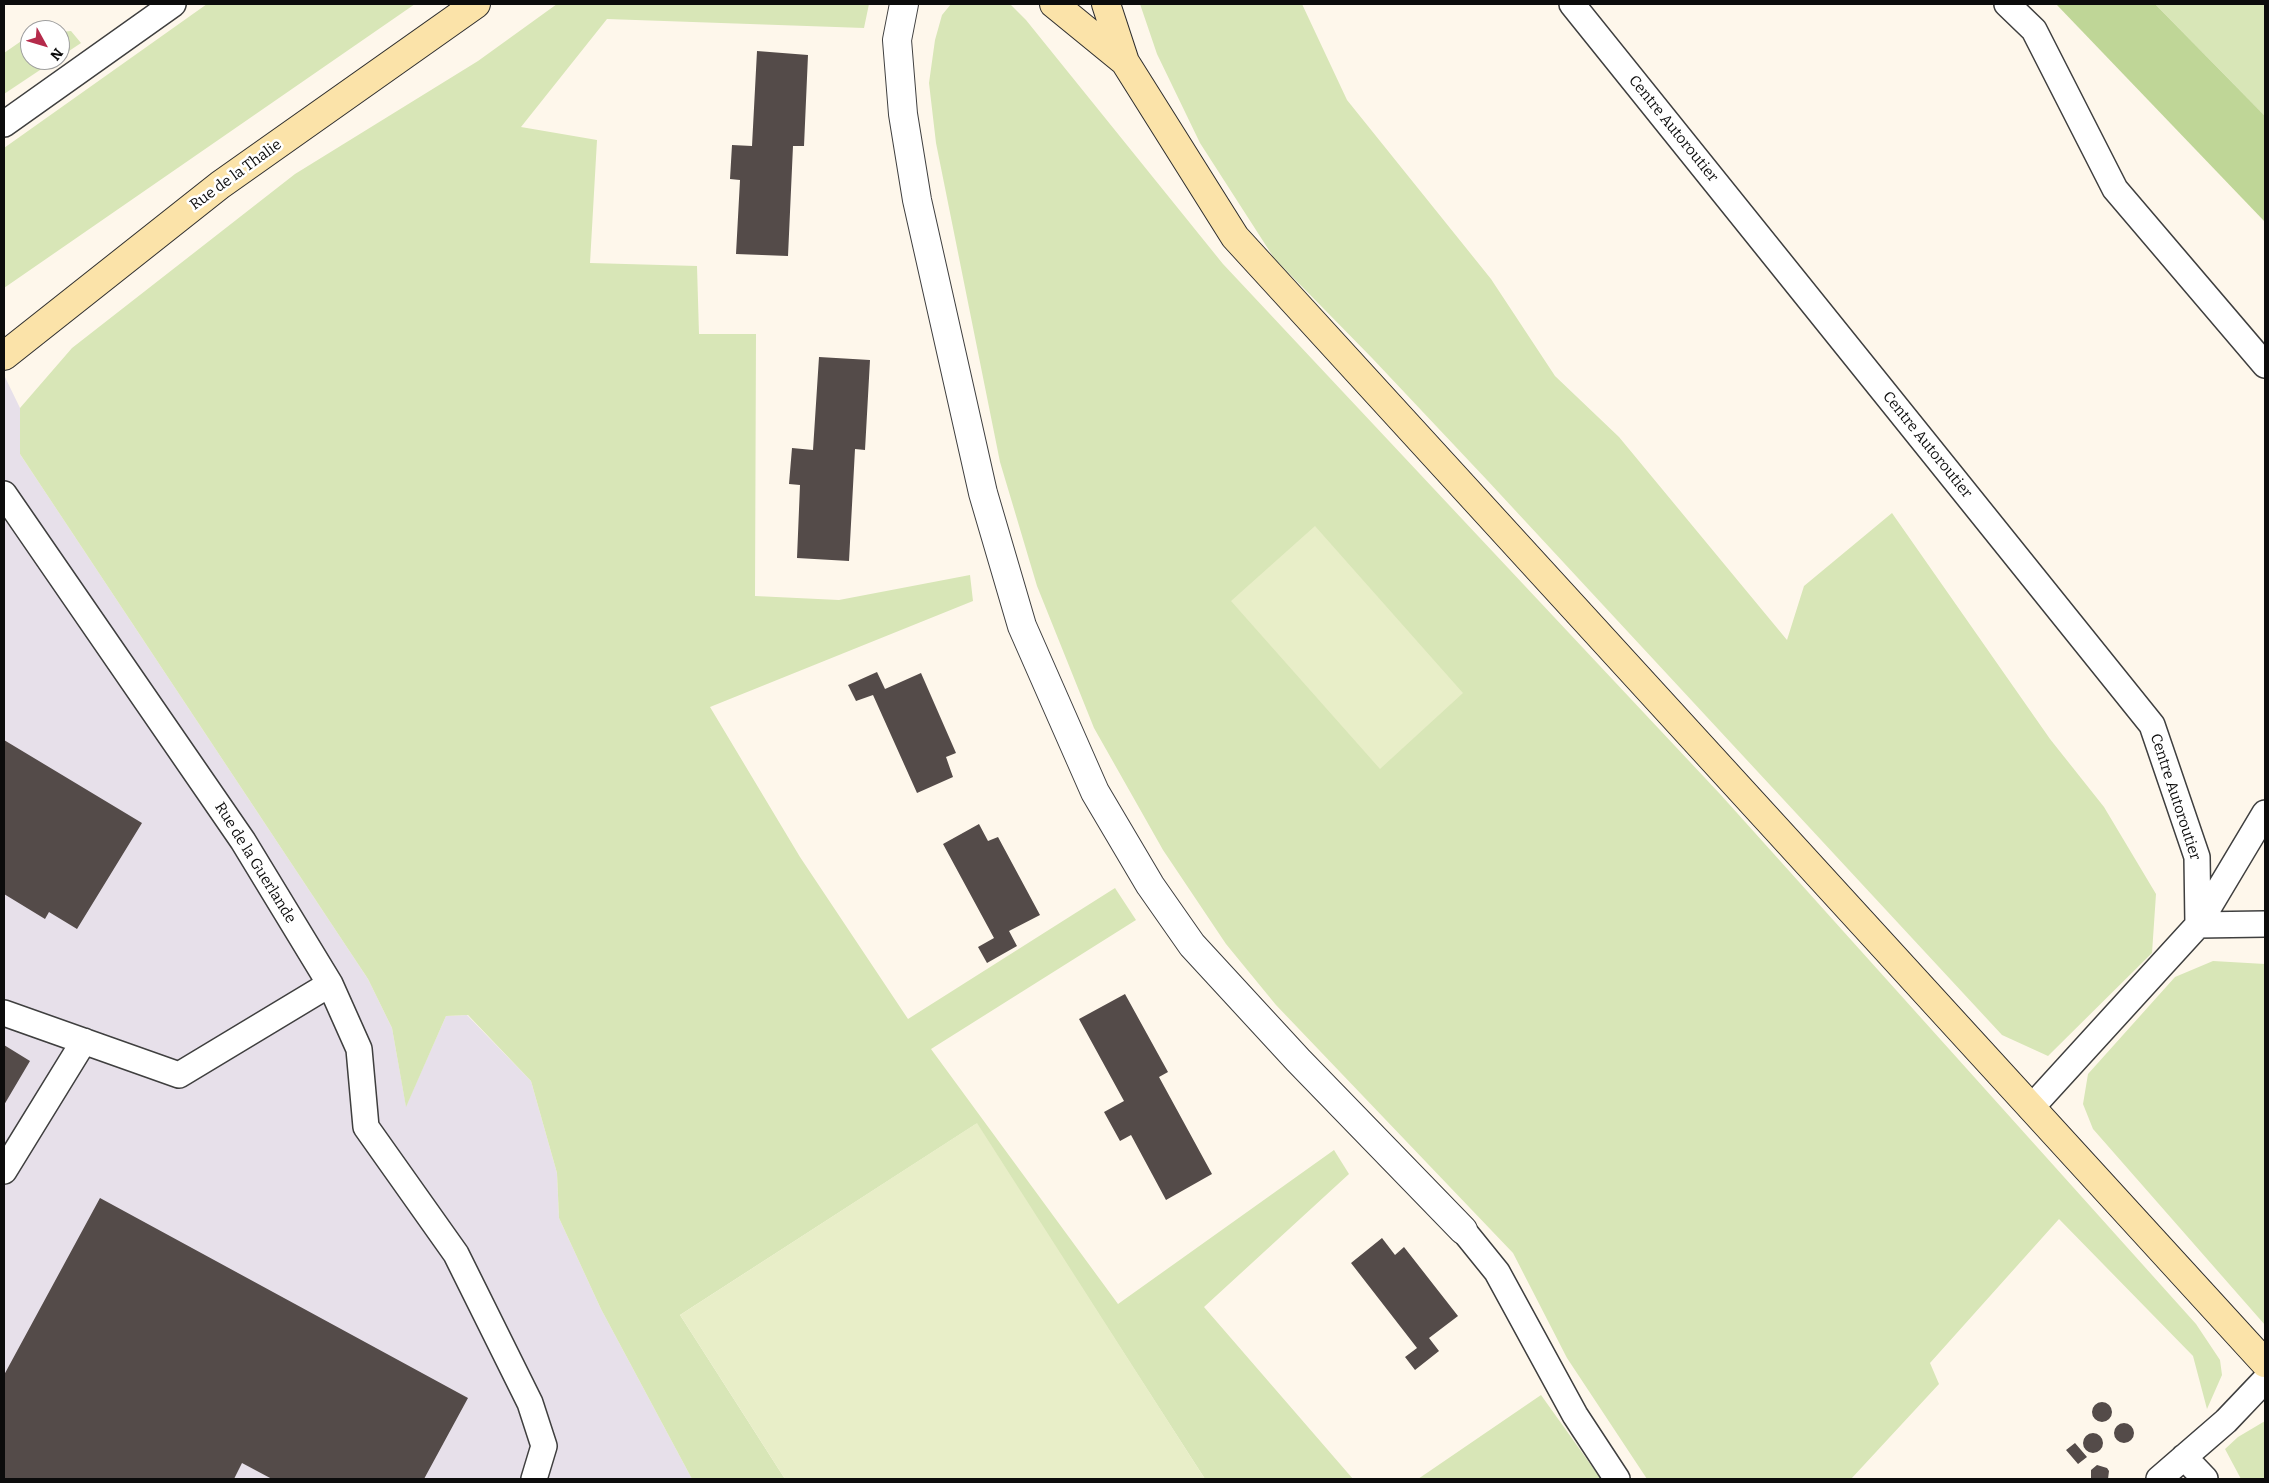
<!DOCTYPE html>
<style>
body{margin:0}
#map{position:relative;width:2269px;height:1483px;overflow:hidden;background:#fef7eb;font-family:Bitter,serif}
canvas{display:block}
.frame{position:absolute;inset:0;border:5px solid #0c0c0c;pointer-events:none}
.north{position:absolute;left:20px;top:20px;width:50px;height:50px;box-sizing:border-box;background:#fff;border:1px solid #9e9e9e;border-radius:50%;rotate:129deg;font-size:14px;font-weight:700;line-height:20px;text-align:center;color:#0c0c0c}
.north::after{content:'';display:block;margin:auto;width:18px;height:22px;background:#b52b4b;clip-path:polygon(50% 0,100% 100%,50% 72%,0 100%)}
</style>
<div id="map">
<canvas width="2269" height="1483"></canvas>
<div class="frame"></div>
<div class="north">N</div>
</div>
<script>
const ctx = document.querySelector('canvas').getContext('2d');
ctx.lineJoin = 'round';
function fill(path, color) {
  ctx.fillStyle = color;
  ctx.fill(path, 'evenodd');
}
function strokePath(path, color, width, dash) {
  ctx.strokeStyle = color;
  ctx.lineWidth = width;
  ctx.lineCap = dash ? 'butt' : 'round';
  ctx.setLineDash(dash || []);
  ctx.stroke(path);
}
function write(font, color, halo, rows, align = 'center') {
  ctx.font = font + ' Bitter,serif';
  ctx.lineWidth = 5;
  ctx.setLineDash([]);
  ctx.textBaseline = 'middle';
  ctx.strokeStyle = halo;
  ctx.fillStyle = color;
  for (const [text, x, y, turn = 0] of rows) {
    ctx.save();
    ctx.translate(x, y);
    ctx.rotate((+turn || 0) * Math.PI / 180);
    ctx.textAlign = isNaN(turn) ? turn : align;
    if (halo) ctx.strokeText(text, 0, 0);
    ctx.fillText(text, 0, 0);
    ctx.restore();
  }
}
fill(new Path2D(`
 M4,375l16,33v46l348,525 24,49 14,78 40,-90 21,-1 64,66 26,92 2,45 42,91 91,170h-688z`), '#e7e0ea');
fill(new Path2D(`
 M207,4h208l-411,284v-140z
 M557,4h312l-5,24 -257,-9 -86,108 76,13 -7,123 107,3 2,68h57l-1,262 84,4 131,-25 3,26 -263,106 90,150 108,162 207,-131 21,32 -205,129 187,255 216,-154 15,24 -145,133 149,172h-148l-229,-355 -296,191 105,164h-93l-91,-170 -42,-91 -2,-45 -26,-92 -63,-66 -22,1 -40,91 -14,-79 -24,-49 -348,-525v-46l52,-60 223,-174 183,-113z
 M951,4h59l16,16 197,244 497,530 476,530 24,36 2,15 -15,34 -14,-53 -134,-137 -129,144 9,21 -88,95h-204l-80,-121 -54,-105 -237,-248 -50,-61 -63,-94 -69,-122 -57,-142 -37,-124 -64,-319 -7,-60 6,-43 7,-25z
 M1140,4h162l45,96 144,179 64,97 64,61 168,203 17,-54 88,-73 158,226 54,68 52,87 -4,59 -104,103 -46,-21 -515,-555 -115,-122 -98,-100 -74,-115 -43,-89z
 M2155,4h110v113v-1z
 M71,31l10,12 -21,14v-25z
 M30,35v25h25l-51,34v-41z
 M2213,961l52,3v361l-172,-196 -10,-25 5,-30 87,-97z
 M1541,1395l60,84h-183z
 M2265,1421v58h-24l-16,-30 13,-12z`), '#d8e6b7');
fill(new Path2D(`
 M2056,4h99l110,112v106z`), '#bfd697');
fill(new Path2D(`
 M1315,526l148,167 -83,76 -149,-168z
 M977,1123l228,356h-420l-105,-164z`), '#e8eec8');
fill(new Path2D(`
 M757,51l51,4 -4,91h-11l-5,110 -52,-2 4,-74 -10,-1 2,-34 20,1z
 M819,357l51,3 -5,90 -10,-1 -6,112 -52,-3 3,-73 -11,-1 3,-36 21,2z
 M877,672l8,17 36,-16 35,80 -10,4 7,20 -36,16 -44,-98 -17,6 -8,-16z
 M4,740l138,83 -65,106 -28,-17 -4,7 -41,-25z
 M979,824l9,17 10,-4 42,78 -31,16 8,15 -30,17 -9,-16 16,-9 -51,-94z
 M1125,994l43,78 -9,5 53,97 -46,26 -35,-65 -11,6 -16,-29 20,-11 -45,-82z
 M4,1045l26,16 -26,44z
 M100,1198l368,200 -44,81h-152l-30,-16 -8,16h-230v-104z
 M1382,1238l13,17 9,-8 54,69 -29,22 10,13 -24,19 -10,-13 12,-9 -66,-85z
 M2092 1412a10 10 0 1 1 20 0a10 10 0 1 1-20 0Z
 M2114 1433a10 10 0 1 1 20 0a10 10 0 1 1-20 0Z
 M2083 1443a10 10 0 1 1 20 0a10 10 0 1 1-20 0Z
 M2075,1443l12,14 -9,7 -12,-14z
 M2097,1465l10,3 2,3 -1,8h-17v-9z`), '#544b49');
const lane = new Path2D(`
 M1572,4l580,721 45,132 1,68
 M2007,4l27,26 81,159 150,176
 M4,124l169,-120
 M4,494l239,347 87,143 29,65 7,78 90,127 74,149 14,43 -10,33
 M2198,925l67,-1
 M4,1013l175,62 151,-91
 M2031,1108l167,-183 67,-112
 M4,1171l80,-130
 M1463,1230l34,42 78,143 42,64
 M2184,1457l21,22
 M2159,1479l67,-58 39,-41`);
const street = new Path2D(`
 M904,4l-7,36 6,74 14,86 66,293 39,133 73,166 55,93 42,60 106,115 165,170`);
const secondary = new Path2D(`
 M1054,4l71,58
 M1106,4l19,58 110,175 1030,1126
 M4,356l216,-171 256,-181`);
strokePath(lane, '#3f3f3f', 28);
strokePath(street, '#3f3f3f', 30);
strokePath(secondary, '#2e2e2e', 30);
strokePath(lane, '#fff', 25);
strokePath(street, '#fff', 28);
strokePath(secondary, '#fbe3a9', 28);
write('15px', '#0c0c0c', '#fff', [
 ["Centre Autoroutier",1673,129,51],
 ["Rue de la Thalie",236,175,-36],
 ["Centre Autoroutier",1927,445,51],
 ["Centre Autoroutier",2175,797,72],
 ["Rue de la Guerlande",255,863,58]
]);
</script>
